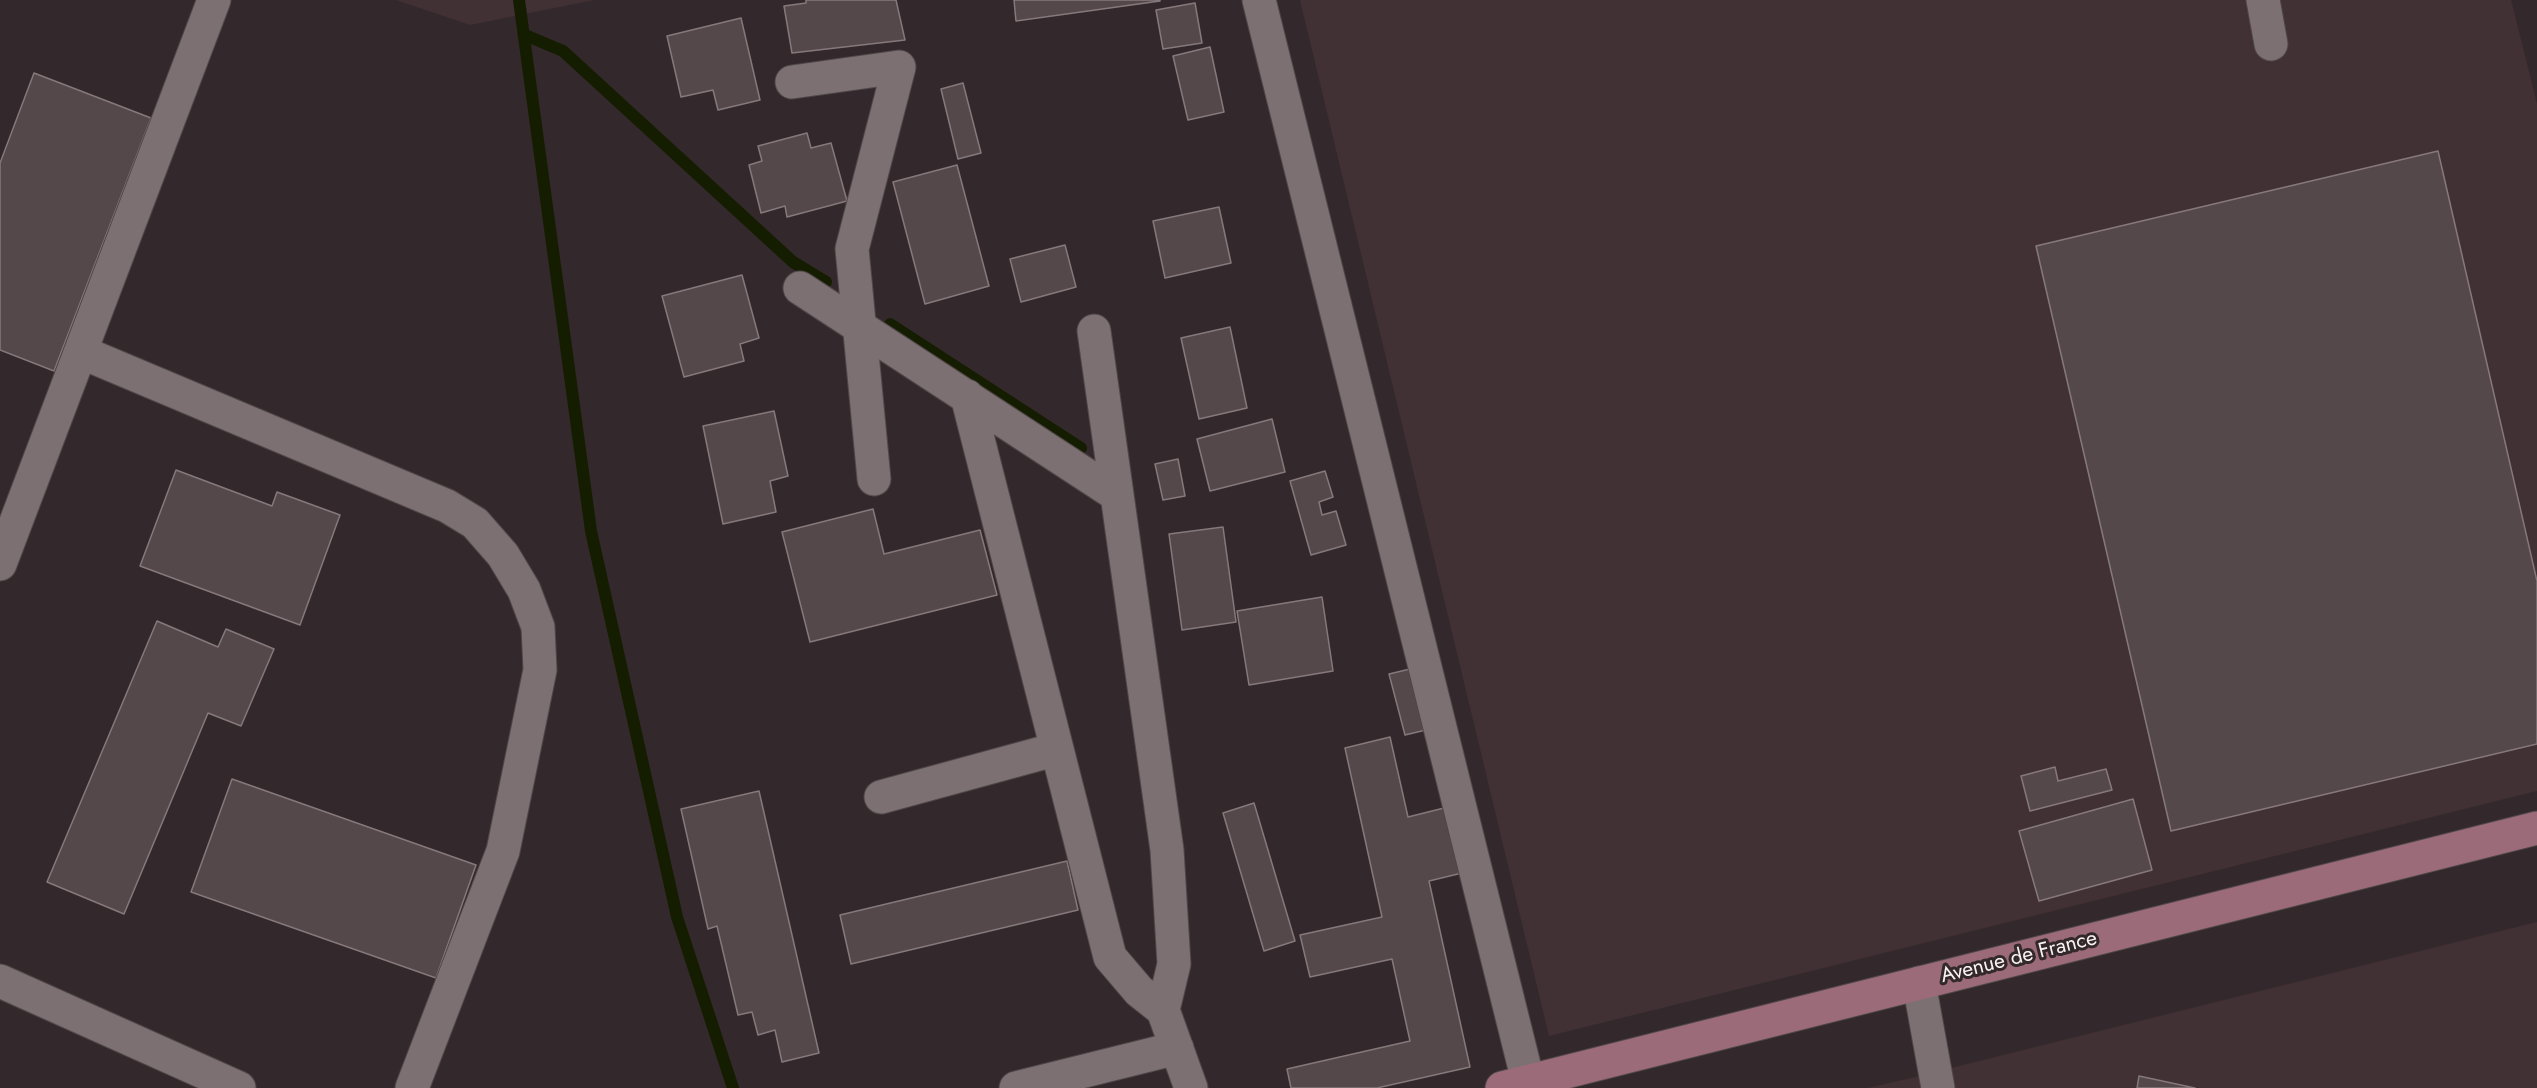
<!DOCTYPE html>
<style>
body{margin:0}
canvas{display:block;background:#33282b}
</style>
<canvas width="2537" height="1088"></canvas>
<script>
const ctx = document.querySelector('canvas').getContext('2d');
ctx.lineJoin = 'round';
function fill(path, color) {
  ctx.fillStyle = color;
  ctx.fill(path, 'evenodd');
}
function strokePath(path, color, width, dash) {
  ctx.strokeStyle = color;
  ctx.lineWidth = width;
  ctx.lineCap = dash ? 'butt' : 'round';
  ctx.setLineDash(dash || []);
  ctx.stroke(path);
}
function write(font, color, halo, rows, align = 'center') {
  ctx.font = font + ' Jost,sans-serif';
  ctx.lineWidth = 6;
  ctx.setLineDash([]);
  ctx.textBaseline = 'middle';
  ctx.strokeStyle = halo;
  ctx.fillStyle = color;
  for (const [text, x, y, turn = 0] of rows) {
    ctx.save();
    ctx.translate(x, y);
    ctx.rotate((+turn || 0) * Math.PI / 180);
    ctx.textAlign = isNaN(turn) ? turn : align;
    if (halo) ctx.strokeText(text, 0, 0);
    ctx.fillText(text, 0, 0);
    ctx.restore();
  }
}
fill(new Path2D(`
 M396,0h198l-124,25z
 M1300,0h1211l26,104v687l-988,245z
 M2537,922v166h-669l43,-10z`), '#413034');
strokePath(new Path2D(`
 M519,0l72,531 86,386 56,171
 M525,35l38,16 230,211 33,20
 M890,324l191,124`), '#151d01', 12);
const building = new Path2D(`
 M806,0h90l9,40 -113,13 -8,-47 22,-3z
 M1014,0h146v1l-144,20z
 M1195,3l7,40 -39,6 -7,-39z
 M741,18l19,82 -42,10 -5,-20 -32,7 -14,-61z
 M1210,47l14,65 -36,8 -15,-64z
 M34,73l117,45 -97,253 -54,-21v-187z
 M963,83l18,70 -23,6 -17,-70z
 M807,133l4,15 20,-5 16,58 -60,16 -2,-11 -24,7 -12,-48 13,-4 -4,-15z
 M2438,151l99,430v163l-366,87 -135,-585z
 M957,165l32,121 -64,18 -32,-122z
 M1219,207l12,56 -66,15 -12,-57z
 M1065,245l11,42 -55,15 -11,-43z
 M742,275l17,63 -19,6 4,17 -60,16 -22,-81z
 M1230,327l17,81 -48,11 -18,-81z
 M774,411l14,65 -18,5 6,31 -53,12 -20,-98z
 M1272,419l13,53 -75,19 -13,-52z
 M1178,459l7,37 -22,4 -8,-36z
 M176,470l96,36 5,-14 63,23 -40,110 -160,-59z
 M1325,471l8,26 -14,5 3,13 14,-4 10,34 -35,10 -21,-74z
 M873,509l11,45 96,-24 17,65 -187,47 -28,-110z
 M1223,527l13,95 -54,8 -13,-96z
 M1322,597l11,74 -84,14 -12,-74z
 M157,621l61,26 8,-18 48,20 -33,77 -33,-13 -84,201 -77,-32z
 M1410,669l16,61 -21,5 -16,-61z
 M1390,737l18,80 40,-10 14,66 -33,8 41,186 -93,21h-86l-4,-19 123,-28 -18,-82 -82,18 -10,-42 82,-18 -37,-169z
 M2055,767l3,14 48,-12 6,21 -82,21 -9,-35z
 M232,779l244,86 -40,113 -245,-86z
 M759,791l60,262 -37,9 -7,-32 -17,5 -6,-23 -14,3 -21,-89 -9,3 -27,-120z
 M2133,799l19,71 -113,31 -20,-70z
 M1254,803l41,138 -31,10 -41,-138z
 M1067,861l11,49 -227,54 -11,-49z
 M2139,1076l56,12h-58z`);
fill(building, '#54484b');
strokePath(building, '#86797c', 1.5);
const minor = new Path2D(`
 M1259,0l269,1081
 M2263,0l8,44
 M792,82l107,-15 -47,182 22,230
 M800,288l317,207
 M1094,331l73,519 7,114 -11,46 28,78
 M81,352l366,154 28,17 28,32 21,35 14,37 2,43 -37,181 -91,237
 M967,396l143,561 29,34 24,19
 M0,564l214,-564
 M881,797l176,-48
 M0,981l239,107
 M1919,983l19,105
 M1016,1088l161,-40`);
const major = new Path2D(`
 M1502,1088l1035,-260`);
strokePath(minor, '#504749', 35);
strokePath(major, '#504749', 35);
strokePath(minor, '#7c7073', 33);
strokePath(major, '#9b6b79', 33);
write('21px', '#f9f2f3', '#33282b', [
 ["Avenue de France",2019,958,-14]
]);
</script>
